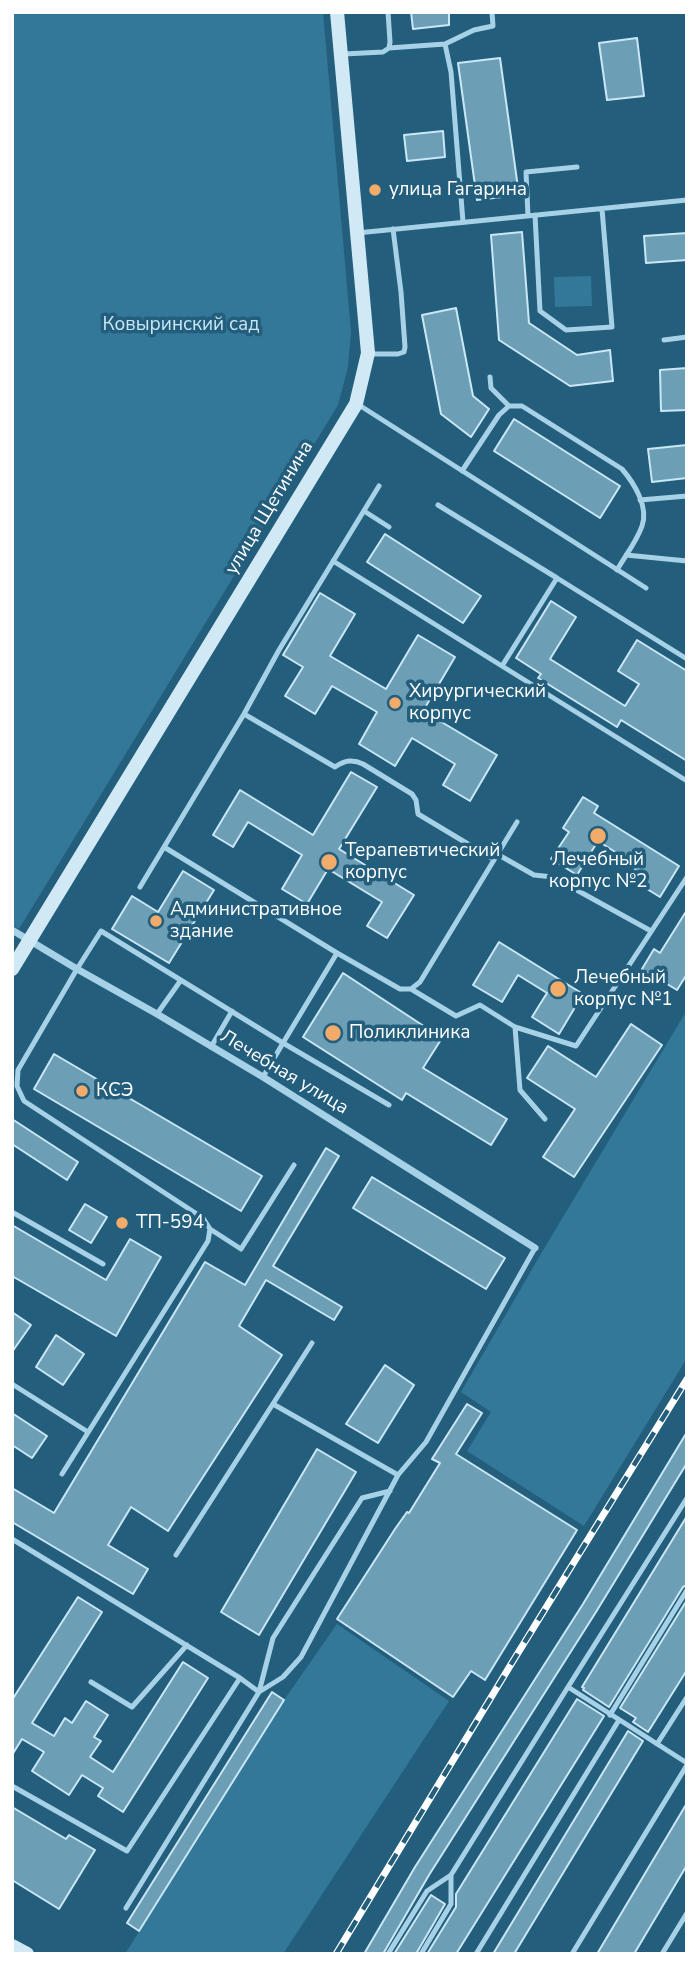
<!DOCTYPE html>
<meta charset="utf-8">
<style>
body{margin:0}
#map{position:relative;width:699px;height:1966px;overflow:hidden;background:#235e7d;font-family:"Nunito Sans",sans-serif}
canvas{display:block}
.frame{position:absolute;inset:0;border:14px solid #fff;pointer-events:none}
</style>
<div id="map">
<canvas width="699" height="1966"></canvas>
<div class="frame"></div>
</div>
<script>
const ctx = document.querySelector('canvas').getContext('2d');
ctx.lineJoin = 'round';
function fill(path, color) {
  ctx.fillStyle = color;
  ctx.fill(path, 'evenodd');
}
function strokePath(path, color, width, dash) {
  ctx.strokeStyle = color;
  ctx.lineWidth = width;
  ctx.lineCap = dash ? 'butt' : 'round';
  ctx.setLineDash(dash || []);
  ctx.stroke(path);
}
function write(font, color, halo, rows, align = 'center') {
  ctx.font = font + ' "Nunito Sans",sans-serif';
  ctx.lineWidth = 7;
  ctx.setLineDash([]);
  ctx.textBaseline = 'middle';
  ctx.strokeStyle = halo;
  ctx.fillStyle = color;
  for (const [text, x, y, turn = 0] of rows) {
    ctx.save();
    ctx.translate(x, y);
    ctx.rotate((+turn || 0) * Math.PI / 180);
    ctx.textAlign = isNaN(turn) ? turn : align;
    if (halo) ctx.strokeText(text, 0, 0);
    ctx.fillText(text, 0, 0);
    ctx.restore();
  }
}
fill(new Path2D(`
 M12,12h311l28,320 -3,35 -10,38 -319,524 -7,-4z
 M591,276l1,30 -37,1 -1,-30z
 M687,1010v348l-103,168 -117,-75 24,-39 -30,-20 81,-140z
 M337,1624l112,77 -166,253h-158l159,-254z`), '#337899');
const building = new Path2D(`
 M411,12h38v13l-36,4z
 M637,38l7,58 -37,4 -8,-57z
 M500,58l19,137 -42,5 -19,-137z
 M443,131l2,26 -38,4 -3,-26z
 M522,232l7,91 48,32 33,-5 3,31 -43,5 -71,-46 -8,-105z
 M687,233v27l-41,3 -2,-27z
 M456,308l17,88 16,13 -18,28 -30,-23 -19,-99z
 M687,368v42l-26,1 -1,-41z
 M514,419l106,67 -20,32 -106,-67z
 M687,445v33l-35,4 -4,-33z
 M385,534l96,62 -18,27 -96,-61z
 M320,593l35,21 -25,42 56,33 32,-54 37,22 -32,54 74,44 -27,46 -27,-16 12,-21 -43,-26 -17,28 -36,-22 18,-32 -45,-26 -17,28 -30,-18 18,-29 -20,-12z
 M551,601l25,16 -26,42 75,47 14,-22 -21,-13 19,-31 50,31v90l-66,-41 -4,7 -79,-49 3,-4 -25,-16z
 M351,772l26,15 -38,62 75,46 -27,43 -20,-12 15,-24 -54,-33 -21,35 -25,-15 20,-34 -54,-33 -15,25 -20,-12 27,-45 73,45z
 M583,797l15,9 -4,7 85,53 -19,31 -31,-19 8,-12 -39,-25 -21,34 -26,-16 18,-27 -6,-4z
 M183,871l31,19 -45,73 -57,-34 20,-33 26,16z
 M687,910v64l-10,16 -35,-21 12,-20 6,4z
 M499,942l84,52 -24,40 -27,-17 15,-24 -29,-18 -16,27 -29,-17z
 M343,973l99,65 -19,30 84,51 -16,26 -85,-52 -4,7 -99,-63z
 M631,1024l31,21 -88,132 -31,-20 32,-48 -48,-31 21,-32 48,31z
 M54,1054l208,122 -21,35 -207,-122z
 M12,1119l66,43 -11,18 -55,-36z
 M326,1148l13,8 -66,110 69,41 -8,13 -68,-40 -27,46 43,29 -114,176 -37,-24 -23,38 40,24 -15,25 -121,-72v-34l42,25 151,-251 40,23z
 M372,1177l133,81 -19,31 -133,-81z
 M85,1204l22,13 -16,26 -22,-13z
 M12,1225l94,55 24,-41 31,18 -45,79 -104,-60z
 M12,1312l19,13 -19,27z
 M56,1335l28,19 -21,31 -27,-18z
 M385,1365l29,20 -36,58 -32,-19z
 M467,1404l15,9 -26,41 121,76 -92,150 -14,-9 -18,26 -116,-78 58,-90 12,-17 2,1 31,-50 -8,-4z
 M12,1413l35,23 -15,22 -20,-13z
 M687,1432v31l-91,149 -167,263 -46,79h-19l51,-87 168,-263z
 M317,1449l39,23 -97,163 -38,-23z
 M687,1516v69l-4,2 -74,120 -26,-17 1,-2 -2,-1z
 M78,1597l24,15 -70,111 22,13 11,-18 7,5 14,-22 22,14 -14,22 7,4 -11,16 23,15 70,-110 25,16 -85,134 -25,-16 5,-8 -21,-13 -13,20 -37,-24 12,-19 -22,-13 -10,16v-55z
 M687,1600v70l-39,62 -15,-10 3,-4 -16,-10z
 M272,1692l12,8 -145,231 -12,-8z
 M577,1699l27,17 -148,238h-29l29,-47v-13z
 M628,1731l15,10 -129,213h-21z
 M687,1803v62l-53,89h-37z
 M12,1807l54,32 3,-4 26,15 -36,59 -47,-29z
 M431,1895l14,9 -29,50h-22z`);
fill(building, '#6c9eb6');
strokePath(building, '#cae7f5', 2);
strokePath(new Path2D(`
 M445,44l6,28 12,150
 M389,48l56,-4 29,-14 19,-4 -1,-14
 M344,54l39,-2 6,-4 1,-6 -2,-30
 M535,215l5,96 26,19 46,-3 -10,-118
 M528,216l-2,-44 51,-5
 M357,233l330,-33
 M664,340l23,-3
 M371,354h27l6,-2 1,-5 -4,-55 -8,-63
 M490,377l1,11 18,18
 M359,405l287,183
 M462,471l37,-56 10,-9h13l100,63c12,14 27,38 20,57 -5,15 -17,30 -25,44
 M640,500l47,-4
 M438,505l119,73 -55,88
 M364,511l25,16
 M626,555l61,6
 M333,561l354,220
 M557,578l130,81
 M244,714l91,53c10,-7 18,-8 28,-3l49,30 4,6 2,14 75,45
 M164,847l173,106
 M497,854l37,21 19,2 98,54
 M140,887l104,-173 35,-64 100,-164
 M411,989l45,27 24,-11 35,22 61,19 111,-169
 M157,1014l24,-34
 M515,1027l5,63 25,29
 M211,1047l21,-36
 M263,1077l20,-34 106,62
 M12,1212l91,52
 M210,1229l31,20 53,-84
 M12,1384l76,48
 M273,1404l125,71
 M62,1474l146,-233 2,-12 -7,-11 -179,-117 -7,-15 1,-16 59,-101 24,-38 182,112 54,-90 63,36h11l9,-7 97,-160
 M687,1498l-119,189 119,76
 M12,1539l228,139 19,14 14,-54 89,-140 28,-7
 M176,1555l136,-212
 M91,1682l41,25 55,-62
 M610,1715l77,-125
 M657,1744l30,-47
 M12,1786l115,65 113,-173
 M126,1908l133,-216 24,-15 18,-20 97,-182 28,-33 109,-194
 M388,1954l39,-63 24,-16 117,-188
 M421,1954l30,-50v-29
 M476,1954l143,-234
 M572,1954l115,-189
 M662,1954l25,-41`), '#a7d1e6', 5);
strokePath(new Path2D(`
 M12,930l65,39 80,45 106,63 272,171`), '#a7d1e6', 7);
strokePath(new Path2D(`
 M12,969l344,-565 12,-51 -31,-341
 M12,1946l15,8`), '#d1e9f5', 14);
const rail = new Path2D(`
 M336,1954l177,-293 174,-282`);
strokePath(rail, '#fff', 7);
strokePath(rail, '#235e7d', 4.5, [13]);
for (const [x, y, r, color] of [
 [375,190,7,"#f1ac6a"],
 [395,703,7,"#f1ac6a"],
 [598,836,9,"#f1ac6a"],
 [329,862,9,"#f1ac6a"],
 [156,921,7,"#f1ac6a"],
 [558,989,9,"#f1ac6a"],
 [333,1033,9,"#f1ac6a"],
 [82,1091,7,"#f1ac6a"],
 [122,1223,7,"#f1ac6a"]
]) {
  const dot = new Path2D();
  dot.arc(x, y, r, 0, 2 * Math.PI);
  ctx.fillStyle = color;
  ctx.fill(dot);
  strokePath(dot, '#235e7d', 2.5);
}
write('19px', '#fff', '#235e7d', [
 ["улица Гагарина",389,190],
 ["Хирургический",409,692],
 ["корпус",409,714],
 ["Терапевтический",345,851],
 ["корпус",345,873],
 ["Лечебный",598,860,"center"],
 ["корпус №2",598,882,"center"],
 ["Административное",170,910],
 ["здание",170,932],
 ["Лечебный",574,978],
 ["корпус №1",574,1000],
 ["Поликлиника",349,1033],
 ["КСЭ",96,1091],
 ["ТП-594",136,1223]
], 'left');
write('19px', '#cae7f5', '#235e7d', [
 ["Ковыринский сад",181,325]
]);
write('19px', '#fff', '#235e7d', [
 ["улица Щетинина",270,508,-59],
 ["Лечебная улица",284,1073,31]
]);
</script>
